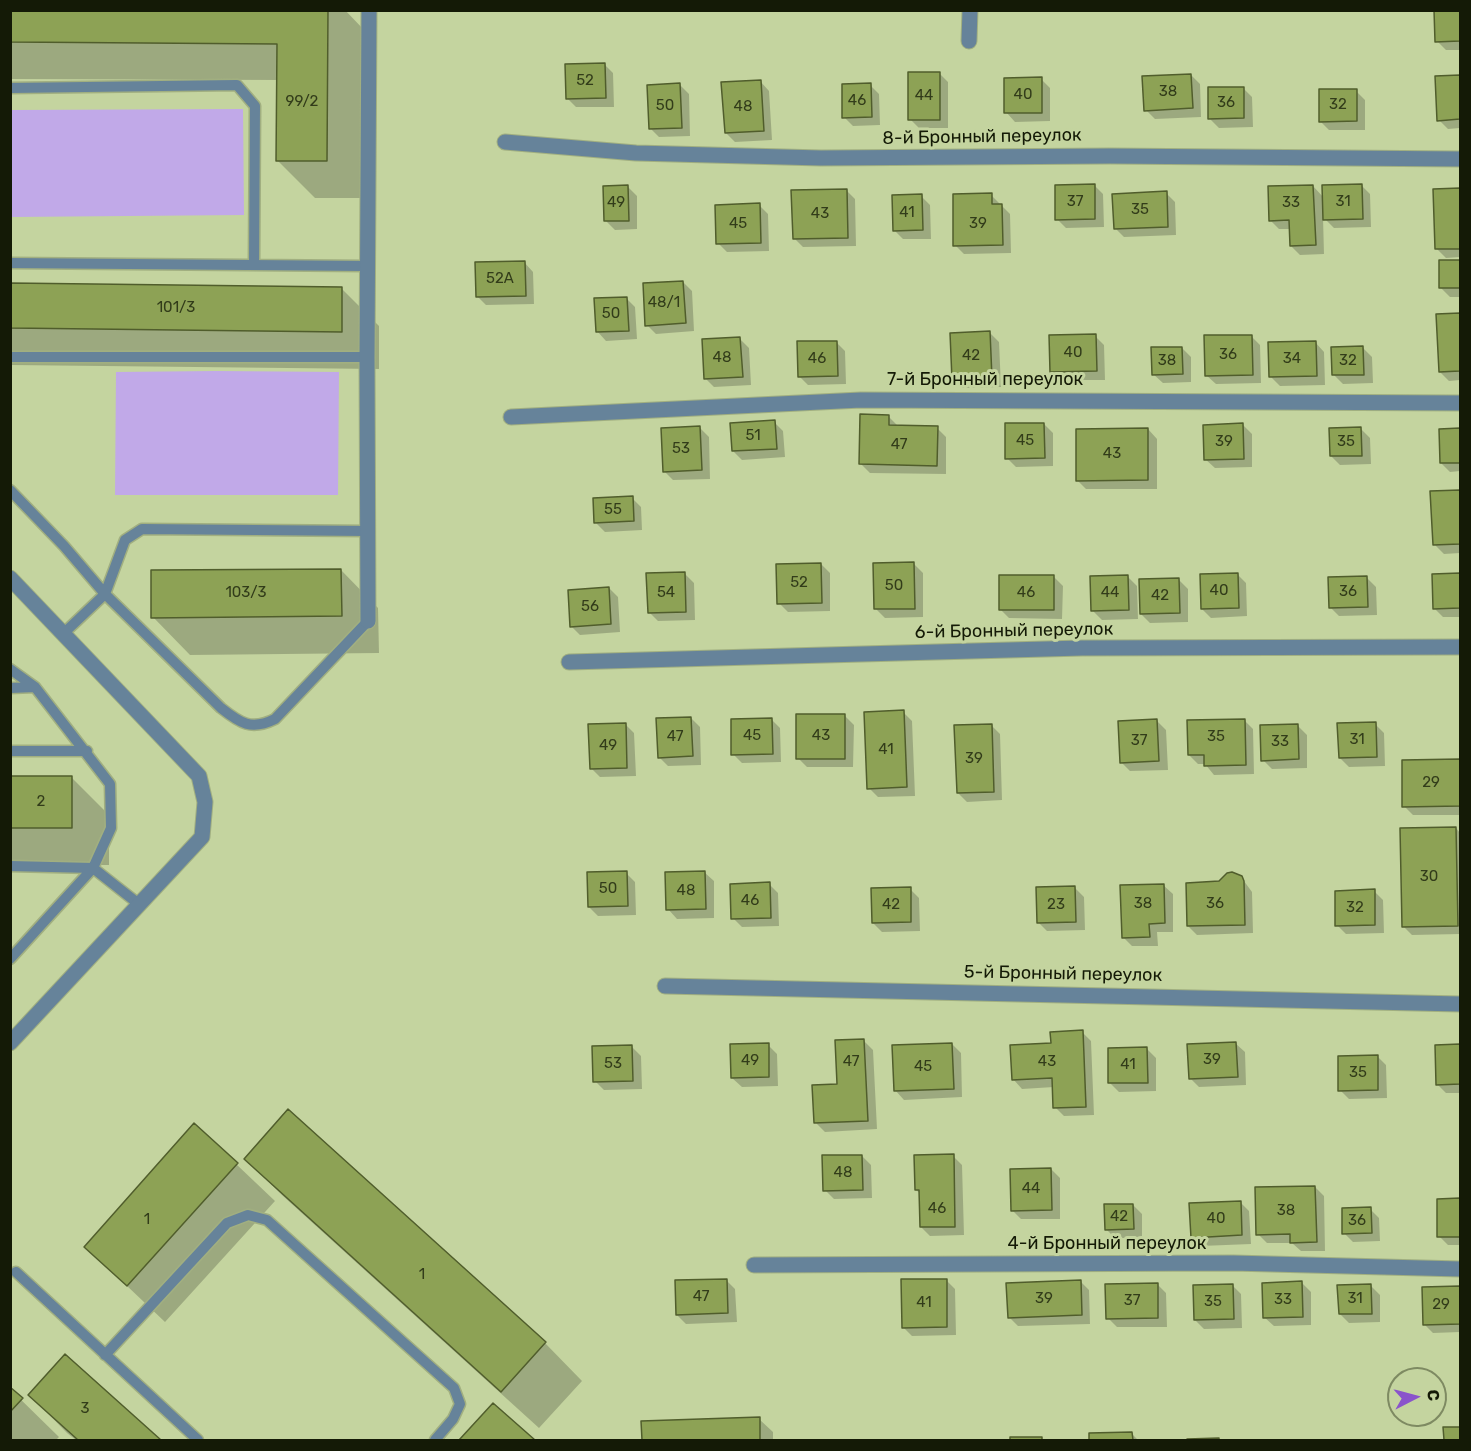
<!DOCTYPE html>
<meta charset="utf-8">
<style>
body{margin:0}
#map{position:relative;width:1471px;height:1451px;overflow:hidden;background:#c4d49f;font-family:Rubik,sans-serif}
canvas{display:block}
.frame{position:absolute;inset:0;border:12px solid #141a06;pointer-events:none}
.north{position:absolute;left:1387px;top:1367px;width:60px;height:60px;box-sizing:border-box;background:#c4d49f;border:2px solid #7e8a62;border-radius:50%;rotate:84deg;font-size:16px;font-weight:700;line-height:24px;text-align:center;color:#141a06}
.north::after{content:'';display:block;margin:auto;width:21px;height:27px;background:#8a54cb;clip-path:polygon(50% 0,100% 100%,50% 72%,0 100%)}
</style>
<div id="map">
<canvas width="1471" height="1451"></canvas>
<div class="frame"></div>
<div class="north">С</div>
</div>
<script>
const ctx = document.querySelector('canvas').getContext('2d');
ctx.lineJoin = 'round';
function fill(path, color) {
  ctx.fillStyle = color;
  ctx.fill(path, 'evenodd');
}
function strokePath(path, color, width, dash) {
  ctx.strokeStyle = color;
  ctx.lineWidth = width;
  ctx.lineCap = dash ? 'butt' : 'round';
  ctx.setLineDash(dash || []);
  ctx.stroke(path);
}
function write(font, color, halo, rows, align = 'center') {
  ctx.font = font + ' Rubik,sans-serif';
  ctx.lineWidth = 6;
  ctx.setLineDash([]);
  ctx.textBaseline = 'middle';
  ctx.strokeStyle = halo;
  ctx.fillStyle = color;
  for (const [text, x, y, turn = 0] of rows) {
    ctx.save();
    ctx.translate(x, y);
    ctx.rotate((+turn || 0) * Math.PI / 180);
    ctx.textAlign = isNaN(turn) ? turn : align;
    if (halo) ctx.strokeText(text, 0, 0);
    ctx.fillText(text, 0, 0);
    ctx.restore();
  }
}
fill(new Path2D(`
 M243,109l1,106 -233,2v-107z
 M216,371l123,1 -1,123h-223l1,-123z`), '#c1a9e8');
fill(new Path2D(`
 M10,10h335l20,21 -1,167h-49l-38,-38 1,-80 -268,-1z
 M1435,10h25v40h-14l-9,-9z
 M604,64l9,9 1,34h-38l-9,-9z
 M939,73l9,9v46h-29l-9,-9z
 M1191,75l9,9 1,33 -46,2 -9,-9z
 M1460,76v52l-12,1 -9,-9 -3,-42z
 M1041,79l9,9v33l-35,1 -9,-10z
 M760,81l9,10 3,49 -37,2 -9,-9z
 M680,85l9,9 1,42 -31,1 -9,-9z
 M870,85l9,9 1,31 -27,1 -9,-9z
 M1243,88l9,9 1,30 -34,1 -9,-9z
 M1356,91l9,9v30h-36l-9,-9z
 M1094,185l9,9 1,33 -38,1 -9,-9z
 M1361,185l9,9 1,33 -37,1 -11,-11 1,37 -24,1 -9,-9v-17h-12l-9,-9 43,-34 11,12z
 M628,187l9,9v33l-22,1 -9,-9z
 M1460,189v68l-14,1 -9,-9 -2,-59z
 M846,190l9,9 1,47 -53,1 -9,-9z
 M1166,193l9,9 1,33 -52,2 -9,-9z
 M991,195l19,19 1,39 -47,1 -9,-9z
 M921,196l9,9 1,34h-28l-9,-9z
 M759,205l9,9 1,37 -42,1 -9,-9z
 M1460,261v36h-10l-9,-9 -1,-26z
 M524,262l9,10 1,32 -48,1 -9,-9z
 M683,282l9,9 2,40 -38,3 -9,-9z
 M10,285l332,4 37,37v43l-369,-4z
 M626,298l9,9 2,32 -31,2 -9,-10z
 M1460,314v66l-11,1 -9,-9 -2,-56z
 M990,333l9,9 2,45 -38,1 -9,-9z
 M1095,336l9,9 1,35h-45l-9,-9z
 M1251,336l9,9 1,38 -45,1 -10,-9z
 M740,339l9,9 2,37 -37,2 -9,-9z
 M836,342l9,9 1,33 -38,1 -9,-9z
 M1315,342l9,10 1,33 -45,1 -9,-9z
 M1182,348l9,9v25l-28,1 -10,-9z
 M1363,348l9,9 1,26 -30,1 -9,-9z
 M889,417l9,9 39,2 9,9v37l-76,-1 -9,-9z
 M774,422l9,9 2,26 -43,3 -9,-9z
 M1044,424l9,9v33l-37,1 -9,-9z
 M1243,425l9,9v33l-37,1 -10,-9z
 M700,428l9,9 1,42 -37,1 -9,-9z
 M1148,429l9,10v50h-71l-9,-9z
 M1361,429l9,9 1,26 -31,1 -9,-9z
 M1440,430h20v41l-10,1 -9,-9z
 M1460,491v62l-16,1 -9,-9 -3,-52z
 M632,498l9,9 1,23 -37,2 -9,-9z
 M821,564l9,9v38l-42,1 -9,-9z
 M914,564l9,9v44l-38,1 -9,-9z
 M341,570l37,38 1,45 -189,2 -37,-38z
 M685,574l9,9 1,37 -37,1 -9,-9z
 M1237,574l9,9 1,33 -36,2 -9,-9z
 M1460,574v43h-17l-9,-9v-33z
 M1054,577l9,9 -1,33 -53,-1 -9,-9z
 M1128,577l9,9 1,33 -36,1 -9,-9z
 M1367,578l9,9 1,28 -38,1 -9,-9z
 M1179,580l9,9v33l-38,1 -9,-9z
 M609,588l9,9 2,35 -40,3 -9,-9z
 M903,712l9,9 3,75 -37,1 -9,-9z
 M845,716l9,9 -1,42h-46l-9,-9z
 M691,718l9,9 1,38 -33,1 -9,-9z
 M771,719l9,9 1,34 -39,1 -9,-9z
 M1244,720l9,9 1,45 -40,1 -9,-11h-7l-9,-9z
 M1157,721l9,9 2,40 -38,1 -9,-9z
 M625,724l9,9 2,43 -36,1 -9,-9z
 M1375,724l9,9 1,33 -36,1 -9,-9z
 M991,725l9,9 2,66 -35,2 -9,-9z
 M1298,726l9,9v33l-35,1 -9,-9z
 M1403,761h57v54h-47l-9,-9z
 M10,777h61l38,38v50h-99z
 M1456,828l4,5v101l-48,1 -9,-9z
 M704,872l10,9v37l-37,1 -9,-10z
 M626,873l9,9 1,33 -38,1 -9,-9z
 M1241,877l11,15 1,41 -56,2 -9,-9 31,-43z
 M769,884l9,9 1,33 -37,1 -9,-9z
 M1163,885l10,9v38h-16l1,14h-26l-9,-9z
 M1075,888l9,9 1,33 -38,1 -9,-9z
 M910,889l9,9 1,33 -38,1 -9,-9z
 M1374,891l9,9 1,33 -38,1 -9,-9z
 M1082,1032l9,9 3,74 -30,1 -9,-9 -1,-20 -32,2 -9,-10 39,-34z
 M864,1041l9,9 4,79 -52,3 -9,-9z
 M1235,1043l10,9 1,33 -47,2 -9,-9z
 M952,1044l9,9 1,44 -58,3 -9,-10z
 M768,1045l9,9 1,32 -36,1 -10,-9z
 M1460,1045v48h-14l-9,-9v-38z
 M632,1047l9,9 1,33 -38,1 -9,-9z
 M1147,1049l9,9v33l-37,1 -9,-9z
 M1377,1056l9,9 1,33 -38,1 -9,-9z
 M288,1111l257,232 37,38 -43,47 -256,-232 -37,-37z
 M195,1125l80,76 -110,121 -79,-75z
 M862,1156l9,9 1,33 -38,1 -9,-9z
 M953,1156l9,9 2,70 -34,1 -9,-9v-33l-5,-4z
 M1051,1169l9,9v41h-39l-9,-9z
 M1315,1187l9,9 1,55h-24l-9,-8h-25l-9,-9z
 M1438,1200h22v45h-12l-9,-9z
 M1240,1202l9,9 2,33 -50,2 -9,-9z
 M1133,1205l9,9v24h-27l-9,-9z
 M1370,1209l9,9 1,23 -27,1 -9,-9z
 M726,1280l9,9 2,33 -51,2 -9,-9z
 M946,1280l9,9 1,46 -44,1 -9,-9z
 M1080,1281l9,9 1,34 -72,2 -9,-9z
 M1302,1283l9,9v33l-37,1 -10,-9z
 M1157,1284l9,9 1,34h-50l-9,-9z
 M1232,1285l9,9 1,34 -38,1 -9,-9z
 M1371,1286l9,9v27l-31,1 -9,-9z
 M1460,1287v45l-27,1 -9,-9 -1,-36z
 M65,1356l93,84h-82l-9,-7 -37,-38z
 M10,1389l49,48 -3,3h-46z
 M493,1405l40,35h-72z
 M759,1419l14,13v8h-130v-18z
 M1132,1434l6,6h-48v-5z`), '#0003');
const building = new Path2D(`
 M10,10h318l-1,151h-51l1,-117 -267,-2z
 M1434,10h26v31l-25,1z
 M605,63l1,35 -40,1 -1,-35z
 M908,72h32v48h-32z
 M1191,74l2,34 -49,3 -2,-35z
 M1460,75v44l-23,2 -2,-45z
 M1042,77v36h-38v-35z
 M761,80l3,51 -39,2 -4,-51z
 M680,83l2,45 -33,1 -2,-44z
 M871,83l1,34 -30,1v-34z
 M1208,87h36v31l-36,1z
 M1319,89h38v32l-38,1z
 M1095,184v35l-40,1v-35z
 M1362,184l1,35 -40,1 -1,-35z
 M628,185l1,36h-25l-1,-35z
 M1313,185l3,60 -26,1 -1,-26 -20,1 -1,-35z
 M1460,188v61h-25l-2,-60z
 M847,189l1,49 -55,1 -2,-49z
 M1167,191l1,36 -54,2 -2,-35z
 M992,193v11h10l1,41 -50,1v-52z
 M922,194l1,36 -30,1 -1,-36z
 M760,203l1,40 -45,1 -1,-39z
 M1439,260h21v28h-21z
 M525,261l1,35 -50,1 -1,-35z
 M683,281l3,42 -41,3 -2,-43z
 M10,283l332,4v45l-332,-4z
 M627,297l2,34 -33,1 -2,-34z
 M1460,313v58l-21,1 -3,-58z
 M990,331l2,47 -40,2 -2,-47z
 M1096,334l1,37 -47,1 -1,-37z
 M1204,335h48l1,40 -48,1z
 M740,337l3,40 -39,2 -2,-40z
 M797,341h40l1,35 -40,1z
 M1316,341l1,35 -48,1 -1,-35z
 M1363,346l1,29h-32l-1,-28z
 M1151,347h31l1,27 -31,1z
 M860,414l29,1v10l49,1 -1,40 -78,-2z
 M775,420l2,29 -45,2 -2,-28z
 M1005,423h39l1,35 -40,1z
 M1243,423l1,36 -40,1 -1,-35z
 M700,426l2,44 -39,2 -2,-44z
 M1361,427l1,29h-32l-1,-28z
 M1148,428v52l-72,1v-52z
 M1460,428v35h-20l-1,-34z
 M1460,490v54l-27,1 -3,-54z
 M633,496l1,25 -40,2 -1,-25z
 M914,562l1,47h-41l-1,-46z
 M821,563l1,40 -45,1 -1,-40z
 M341,569l1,47 -191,2v-48z
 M685,572l1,40 -38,1 -2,-40z
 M1238,573l1,35 -38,1 -1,-35z
 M1460,573v35l-27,1 -1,-35z
 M999,575h55v35h-55z
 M1128,575l1,35 -38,1 -1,-35z
 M1367,576l1,31 -39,1 -1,-31z
 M1179,578l1,35 -40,1 -1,-35z
 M609,587l2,37 -41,3 -2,-37z
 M904,710l3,77 -40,2 -3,-77z
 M796,714h49v45h-49z
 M691,717l2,39 -35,2 -2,-40z
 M772,718l1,36 -42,1v-36z
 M1157,719l2,42 -39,2 -2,-42z
 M1245,719l1,46 -42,1v-11h-16l-1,-35z
 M1376,722l1,35 -38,1 -2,-35z
 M626,723l1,45 -37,1 -2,-45z
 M992,724l2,68 -37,1 -3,-68z
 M1298,724l1,35 -38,2 -1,-36z
 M1460,759v47l-58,1v-47z
 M10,776h62v52h-62z
 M1456,827l2,99 -56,1 -2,-99z
 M627,871l1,35 -40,1 -1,-35z
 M705,871l1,38 -40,1 -1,-38z
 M1232,872l10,4 2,5 1,44 -58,1 -1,-43 33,-2 8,-8z
 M770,882l1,36 -40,1 -1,-35z
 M1164,884l1,39 -16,1 1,13 -28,1 -2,-53z
 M1075,886l1,36 -39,1 -1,-36z
 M911,887v35l-39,1 -1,-35z
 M1375,889v36l-40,1v-35z
 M1083,1030l3,77 -33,1 -1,-30 -40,2 -2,-35 41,-2 -1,-11z
 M864,1039l4,82 -54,2 -2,-38 25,-1 -2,-44z
 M1236,1042l2,35 -49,2 -2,-35z
 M769,1043v34l-38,1 -1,-34z
 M952,1043l2,46 -60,2 -2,-46z
 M1460,1044v40l-24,1 -1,-40z
 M632,1045l1,36 -40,1 -1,-36z
 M1147,1047l1,36h-40v-35z
 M1378,1055v35l-40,1v-35z
 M288,1109l258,233 -45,50 -257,-233z
 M194,1123l44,40 -111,123 -43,-39z
 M954,1154l1,73h-35l-1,-37h-4l-1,-35z
 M822,1155h40l1,35 -40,1z
 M1051,1168l1,42 -41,1 -1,-42z
 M1315,1186l2,56 -27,1v-9l-34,1 -1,-48z
 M1460,1198v39h-23v-38z
 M1241,1201l1,34 -51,3 -2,-35z
 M1104,1204h29l1,25 -29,1z
 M1371,1207l1,26 -30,1v-26z
 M727,1279l1,34 -52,2 -1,-35z
 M901,1279h46v48l-45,1z
 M1081,1280l1,35 -74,3 -2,-35z
 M1302,1281l1,36 -40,1 -1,-35z
 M1158,1283v35l-52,1 -1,-35z
 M1233,1284l1,35 -40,1 -1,-35z
 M1371,1284l1,30h-33l-2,-29z
 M1460,1286v38l-37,1 -1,-38z
 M65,1354l96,86h-83l-50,-45z
 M10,1387l13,11 -13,14z
 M493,1403l42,37h-76z
 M760,1417v23h-118l-1,-19z
 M1443,1427h17v13h-16z
 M1132,1432l1,8h-44v-7z
 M1010,1437h32v3h-32z
 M1219,1438v2h-32v-1z`);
fill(building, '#8da255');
strokePath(building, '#505d2c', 1.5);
const service = new Path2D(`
 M10,88l227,-3 18,21 -1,159
 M10,263l357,3
 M10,357h357
 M10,490l54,56 41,48 116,114c19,15 30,23 54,11l93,-98
 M64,633l41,-39 20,-54 17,-11 226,2
 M10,669l25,18 75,97 1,44 -18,40 47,37
 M10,688l25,-1
 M10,751h77
 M10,866l83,2 -83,91
 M16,1272l182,168
 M105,1355l122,-132 21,-8 19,5 187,168 6,16 -7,15 -18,21`);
const minor = new Path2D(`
 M969,41l1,-31
 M505,142l131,11 185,5 289,-2 350,3
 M511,417l350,-17 599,3
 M10,578l189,198 6,26 -3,35 -192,206
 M368,621l-1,-264 2,-347
 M569,662l513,-14 378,-1
 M665,986l795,18
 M754,1265l479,-2 227,6`);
strokePath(service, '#a1af80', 13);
strokePath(minor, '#a1af80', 17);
strokePath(service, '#66839a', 10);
strokePath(minor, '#66839a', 15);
write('15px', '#323c1a', null, [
 ["52",585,81],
 ["38",1168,92],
 ["40",1023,95],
 ["44",924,96],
 ["46",857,101],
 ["99/2",302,102],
 ["36",1226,103],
 ["32",1338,105],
 ["50",665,106],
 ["48",743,107],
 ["37",1075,202],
 ["31",1343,202],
 ["49",616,203],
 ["33",1291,203],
 ["35",1140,210],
 ["41",907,213],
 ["43",820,214],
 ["45",738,224],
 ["39",978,224],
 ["52А",500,279],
 ["48/1",664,303],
 ["101/3",176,308],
 ["50",611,314],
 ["40",1073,353],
 ["36",1228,355],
 ["42",971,356],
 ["48",722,358],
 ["46",817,359],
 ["34",1292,359],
 ["38",1167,361],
 ["32",1348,361],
 ["51",753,436],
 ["45",1025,441],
 ["39",1224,442],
 ["35",1346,442],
 ["47",899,445],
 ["53",681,449],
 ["43",1112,454],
 ["55",613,510],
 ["52",799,583],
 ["50",894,586],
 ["40",1219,591],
 ["36",1348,592],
 ["103/3",246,593],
 ["54",666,593],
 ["46",1026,593],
 ["44",1110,593],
 ["42",1160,596],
 ["56",590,607],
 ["45",752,736],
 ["43",821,736],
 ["47",675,737],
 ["35",1216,737],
 ["31",1357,740],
 ["37",1139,741],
 ["33",1280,742],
 ["49",608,746],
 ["41",886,750],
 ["39",974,759],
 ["29",1431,783],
 ["2",41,802],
 ["30",1429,877],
 ["50",608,889],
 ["48",686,891],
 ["46",750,901],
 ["38",1143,904],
 ["36",1215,904],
 ["42",891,905],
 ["23",1056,905],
 ["32",1355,908],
 ["39",1212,1060],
 ["49",750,1061],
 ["47",851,1062],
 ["43",1047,1062],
 ["53",613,1064],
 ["41",1128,1065],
 ["45",923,1067],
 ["35",1358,1073],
 ["48",843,1173],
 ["44",1031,1189],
 ["46",937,1209],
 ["38",1286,1211],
 ["42",1119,1217],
 ["40",1216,1219],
 ["1",147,1220],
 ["36",1357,1221],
 ["1",422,1275],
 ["47",701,1297],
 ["39",1044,1299],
 ["31",1355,1299],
 ["33",1283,1300],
 ["37",1132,1301],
 ["35",1213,1302],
 ["41",924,1303],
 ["29",1441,1305],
 ["3",85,1409]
]);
write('18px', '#141a06', '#c4d49f', [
 ["8-й Бронный переулок",982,137,-1],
 ["7-й Бронный переулок",985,380],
 ["6-й Бронный переулок",1014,631,-1],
 ["5-й Бронный переулок",1063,974,1],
 ["4-й Бронный переулок",1107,1244]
]);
</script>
